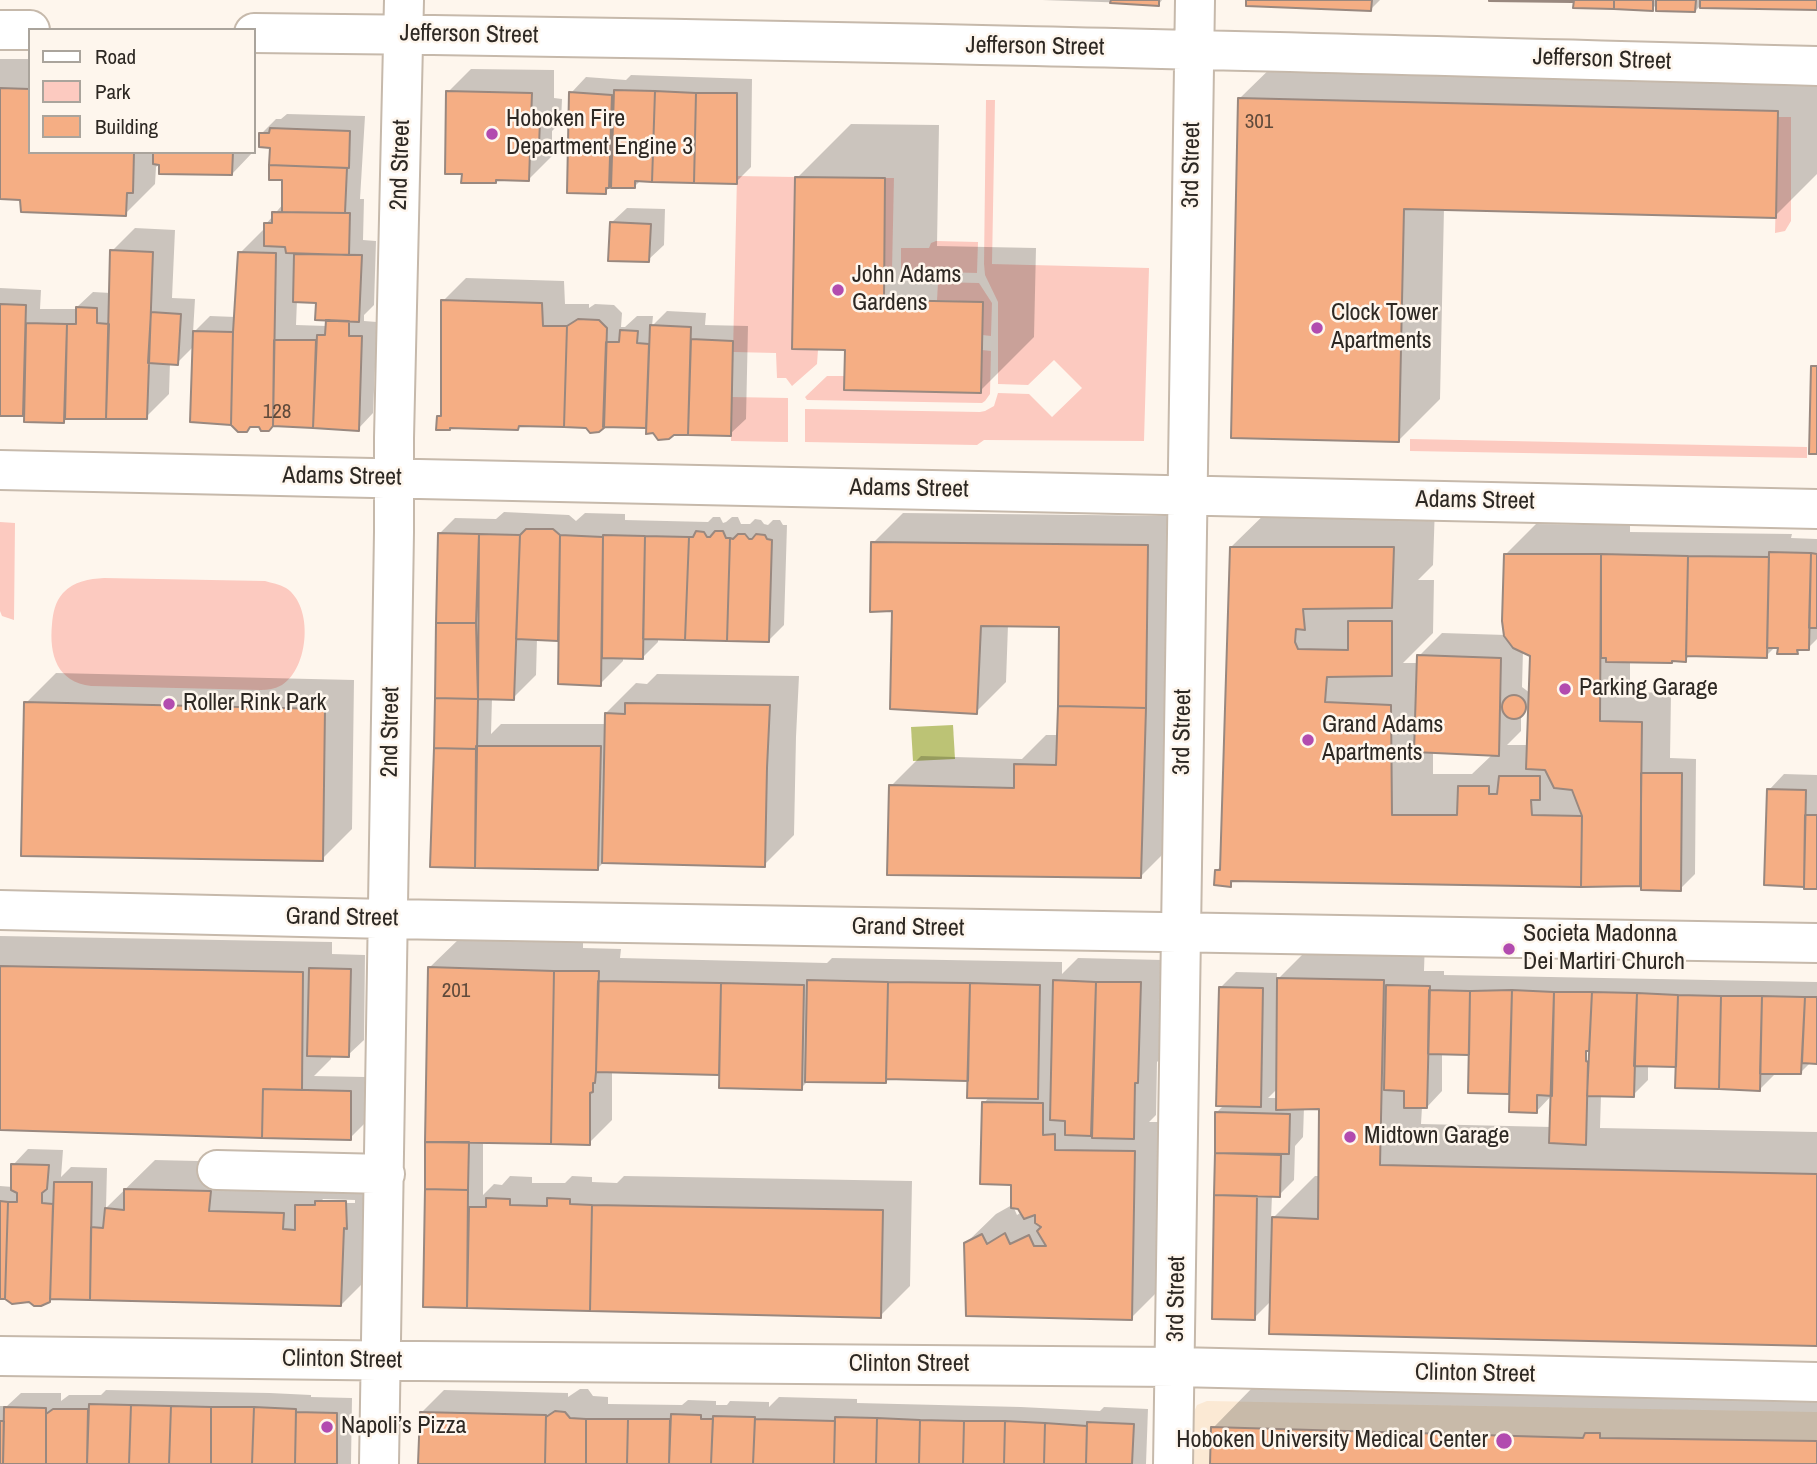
<!DOCTYPE html>
<meta charset="utf-8">
<style>
body{margin:0}
#map{position:relative;width:1817px;height:1464px;overflow:hidden;background:#fef6ed;font-family:"Archivo Narrow",sans-serif}
canvas{display:block}
.legend{position:absolute;left:28px;top:28px;width:228px;height:126px;box-sizing:border-box;background:#fef6ed;border:2px solid #aaa49c;margin:0;padding:9px 12px;list-style:none;font-size:21px;color:#2d2823}
.legend li{display:flex;align-items:center;gap:14px;height:35px}
.legend b{width:35px;border:2px solid #aaa49c}
</style>
<div id="map">
<canvas width="1817" height="1464"></canvas>
<ul class="legend">
<li><b style="height:9px;background:#fff"></b>Road</li>
<li><b style="height:19px;background:#fccac0"></b>Park</li>
<li><b style="height:19px;background:#f5ae84"></b>Building</li>
</ul>
</div>
<script>
const ctx = document.querySelector('canvas').getContext('2d');
ctx.lineJoin = 'round';
function fill(path, color) {
  ctx.fillStyle = color;
  ctx.fill(path, 'evenodd');
}
function strokePath(path, color, width, dash) {
  ctx.strokeStyle = color;
  ctx.lineWidth = width;
  ctx.lineCap = dash ? 'butt' : 'round';
  ctx.setLineDash(dash || []);
  ctx.stroke(path);
}
function write(font, color, halo, rows, align = 'center') {
  ctx.font = font + ' "Archivo Narrow",sans-serif';
  ctx.lineWidth = 5;
  ctx.setLineDash([]);
  ctx.textBaseline = 'middle';
  ctx.strokeStyle = halo;
  ctx.fillStyle = color;
  for (const [text, x, y, turn = 0] of rows) {
    ctx.save();
    ctx.translate(x, y);
    ctx.rotate((+turn || 0) * Math.PI / 180);
    ctx.textAlign = isNaN(turn) ? turn : align;
    if (halo) ctx.strokeText(text, 0, 0);
    ctx.fillText(text, 0, 0);
    ctx.restore();
  }
}
fill(new Path2D(`
 M1207,1401l610,11v52h-626l2,-50 4,-9z`), '#fbe9d4');
fill(new Path2D(`
 M986,100h9l-3,164 157,4 -5,173 -160,-1 -7,5 -172,-3v-33l175,3 5,-1 9,-5 4,-13 31,1 23,23 30,-29 -28,-28 -26,25 -30,-1v-82l-13,-27 -1,-11z
 M1778,117h13v104l-6,10 -10,2z
 M737,176l58,1 -3,172 26,1 -1,14 -25,22 -6,-8h-9l-1,-25 -43,-1z
 M885,178h9l-2,94h-8z
 M936,241l42,1 -1,31 -76,-2v-23h28l2,-5z
 M938,282l41,1 13,20 -1,33 -9,-1 1,-33 -46,-2z
 M982,350l9,1 -1,43 -5,7 -3,2 -175,-3 -2,-3 22,-21h17v13l137,3z
 M732,397l56,1v44l-57,-1z
 M1410,439l397,8v11l-397,-7z
 M0,522l15,1 -1,97 -12,-4 -2,-5z
 M104,578l161,3c7,2 14,3 21,7 28,18 23,80 -4,97 -7,4 -14,5 -21,5l-170,-4c-34,-4 -42,-31 -39,-62 1,-11 3,-22 11,-31 11,-12 26,-14 41,-15z`), '#fccac0');
fill(new Path2D(`
 M953,725l2,34 -42,2 -2,-34z`), '#bcc375');
fill(new Path2D(`
 M1042,0h120l-3,4z
 M1248,0h132l-9,9z
 M1575,0h242v8l-115,-4 -7,7 -37,-8 -6,6z
 M1282,57l535,13v104l-42,42 -331,-8 -4,191 -42,42 -158,-343z
 M0,59h30v93h223l-21,22 -71,-12 -5,5 -1,17 -30,30 -103,-16 -22,-1z
 M471,69l83,1v28l8,1 -1,23 -9,9v25l-23,23 -31,-1 -3,4 -32,-10 -15,-80z
 M254,70h1l-1,81z
 M631,75l121,4 -1,88 -15,15 -95,-2 -7,7 -23,-1 -6,6 -34,-99 15,-16 40,3z
 M287,114l78,2 -5,83h4l-1,41 13,1 -2,64 -10,10v6l13,1 -4,91 -15,16 -85,-5 -21,1 -5,6 -53,-85 -17,17 -7,-1 -1,32 -23,23h-78l-4,4 -39,-6h-25v-127l41,2 -1,19h37v-2l16,-15 18,1 1,-42 23,-23 40,2 -3,68 23,1 -2,34 17,-17 26,1 4,-64 23,-23h3v-6l18,-21v-24l-13,-1 1,-32 -11,-12 15,-15h5zM297,300l21,1 10,18 -1,7 -31,-1z
 M851,124l88,1 -2,121 99,2 -2,89 -54,54 -133,-42 -50,-171z
 M627,208l38,1 -1,36 -16,15 -37,-37z
 M466,278l98,3 1,23h24v4l6,-4 19,1 8,8 -1,14h4l12,-11h16l-1,10 15,-15 39,2 -1,12 43,1 -2,93 -16,15 -56,-1 -26,-6 -44,-2 -17,2 -65,-3 -4,4 -80,-11 4,-4 1,-112z
 M1273,506h162l-2,59 -15,15h16l-1,53 -30,30h16v-7l23,-23 64,2v-81l30,-30 94,1v7l162,2 -1,4 26,1v100l-9,9h-6l-5,5 -21,-7 -10,10 -76,-1 -5,5 -11,-1 -2,3 -42,-1v31l41,1 -1,65 26,1 -1,115 -15,15 -38,-8 -3,3 -404,-5 -5,6 -14,-14 6,-6 9,-318zM1523,650l9,4 -2,39 -8,-6zM1530,706l-2,39h-21l14,-14v-16zM1433,751l60,3 -21,20h-39z
 M504,512l65,3 7,6 9,-8 40,1v6l83,2 5,-5h7l3,6 3,-1 6,-5h6l3,7h9l5,-5 6,1 3,4 4,1 5,-5h7l3,5h4l-3,100 -15,15 -111,-3v5l-15,15 -20,-1v5l-23,23 -40,-44 -23,-2 -1,37 -23,23h-21l-1,36 10,-10h105v-11l30,-30 11,1 10,-10 142,2 -3,61 -2,98 -30,30 -160,-3 -6,6 -166,-3 8,-332 15,-15 41,1z
 M903,513l274,3 -7,331 -30,30 -249,-91 30,-30 101,3 24,-24h12l3,-110h-53l-2,57 -30,30 -82,-102 -21,-67z
 M56,673l298,7 -2,149 -30,30 -296,-156z
 M1784,774l33,1v112l-48,-97z
 M0,936l332,6v12l33,1 -1,85 -16,15h-17v4l-17,17 52,1 -1,46 -15,15 -350,-9z
 M1320,937l105,2 -1,32h20v4l373,7v80h-6l-11,11 -25,1 -15,15 -82,-24h-30v15l-15,15h-32l-1,33 217,4v212l-545,-44 -18,18 -40,-1 2,-204 9,-9 -4,-117 15,-15 41,1v7zM1585,1049h6l-2,16 -5,-3zM1442,1053l28,1v38l41,1 25,19 17,-18 -1,33 -131,-3 1,-17h5l15,-16zM1277,1089v9h-9zM1304,1107h17l-1,69h-5l-44,44 1,-25h7l15,-15 1,-34 8,-9z
 M460,938l123,3v7l38,1 -1,9 207,5 5,-5 230,4v12l16,-16 85,2 -3,99 -3,3 -1,53 -7,7h15l-3,166 -30,30 -166,-74 31,-30 16,-9v-21l-28,-81 6,-7 -21,-17 -79,-1 -5,4 -76,-2 -8,8 -80,-15 -109,-2v49l-23,23 -106,-2v54l11,-11 8,1 8,-9 22,1v6h33l7,-7 20,1v5l25,1 7,-7 288,5 -2,105 -30,30 -455,-10 5,-339zM1013,1206l6,1 3,5 -5,3z
 M28,1149l35,1 -2,27 10,-10 36,1 -1,40 49,-48 85,2 136,10 -5,103 -30,30 -288,-8 -4,4 -49,-4v-111l13,1v-22zM323,1199l32,1v3h-35z
 M1254,1386l563,13v65h-605l1,-36z
 M580,1389h8l5,7 15,1v7l74,1 6,-5 28,1v4h11l3,-4 39,1v5l10,-10 78,2v4l164,4 79,4 4,-4 44,2 -2,55h-726l1,-51 23,-23 124,3v4z
 M106,1390l164,3 41,2v2l41,1 -1,66h-351v-58h7l14,-13h40v8l8,-6h32z`), '#0003');
const building = new Path2D(`
 M1111,0h48v6l-49,-3z
 M1246,0h126l-1,11 -125,-5z
 M1489,0h83v2l-83,-1z
 M1574,0h40v9l-41,-1z
 M1614,0h39v11l-39,-2z
 M1656,0h40l-1,12 -39,-1z
 M1700,0h117v10l-117,-2z
 M0,88l30,1v63h104l-1,41h-6l-1,23 -105,-4 -1,-12 -20,-1z
 M614,90l41,1 -3,91 -17,-1v7h-24z
 M446,91l86,2 -1,28h9l-1,25 -9,5 -1,30 -33,-1v3h-35l1,-9h-17z
 M655,91l41,2 -2,90 -42,-1z
 M569,92l43,3 -3,93h-3v6l-39,-1z
 M696,93h41v91l-43,-1z
 M1238,98l540,13 -2,107 -372,-9 -5,233 -168,-4z
 M270,128l80,3 -1,37 -80,-3 1,-17 -11,-1v-14h10z
 M153,152h80l-1,23 -73,-1v-9l-6,-1z
 M269,165l78,3 -2,45 -63,-1v-32h-13z
 M795,177l90,1 -1,122 99,2 -2,91 -137,-3 1,-40 -53,-1z
 M272,212l78,1 -1,42 -63,-2 -1,-6 -21,-1v-23h8z
 M610,222l41,2 -2,38 -41,-1z
 M110,250l43,2 -6,167h-41z
 M238,252l38,1 -3,173 -4,5h-8l-2,-4h-9l-3,5h-9l-7,-7 2,-93z
 M294,254l68,1 -3,67 -44,-2 1,-17 -23,-1z
 M441,300l101,3 1,23h24l-3,101 -45,-1 -1,4 -68,-2v2h-14l1,-14h4z
 M0,304l26,1 -3,111h-23z
 M76,307l21,1v15l12,1 -3,95h-41l2,-95h9z
 M151,312l30,2 -3,51 -30,-2z
 M578,319l21,1 8,8 -3,100 -5,4 -9,1 -4,-5 -22,-1 3,-101z
 M326,320l23,1v15h13l-3,95 -46,-3 4,-93h8z
 M26,323l41,1 -3,99 -40,-1z
 M650,325l41,2 -3,108h-14l-5,4 -11,1 -5,-7 -7,1z
 M620,330l18,1 -1,12 12,1 -3,84 -43,-1 3,-85h13z
 M193,331l40,1 -2,93 -41,-3z
 M691,339l42,2 -2,95 -43,-1z
 M274,340h42l-3,88 -40,-2z
 M1811,366h6v88h-8z
 M526,529h27l7,6 -2,106 -42,-2 4,-104z
 M696,531l8,1 3,5h3l5,-6h8l3,7h4l-3,103 -42,-1 4,-103h4z
 M438,533l41,1 -3,89h-40z
 M479,534l41,1 -6,165 -36,-1z
 M738,534h7l4,5h3l4,-5 9,1 2,4 5,1 -3,102 -42,-1 3,-103 3,1z
 M560,535l43,2 -2,149 -43,-2z
 M603,535l42,1 -2,123 -41,-1z
 M645,536l44,1 -4,103 -42,-1z
 M871,542l277,3 -2,163 -88,-2 1,-79 -78,-1 -4,88 -87,-5 2,-98 -22,1z
 M1230,547h164l-2,61 -89,1 2,21 -9,-1 -1,13 3,7 50,1v-29h44v55l-65,1 -2,25 66,3 1,110h65l1,-29h31v8h8l2,-18h41v24h-9l1,15 50,1 -1,71 -350,-6v6l-17,-2 1,-15h5z
 M1769,552l42,1 -2,97h-12l1,4h-21l1,-6h-11z
 M1811,553l6,1v74h-8z
 M1504,554h97l-1,167 42,1 -2,164 -59,1 1,-71 -10,-26 -18,-2 -9,-18 -19,-1 4,-113 -17,-8 -9,-12 -2,-15z
 M1601,554l87,2 -2,106 -14,-1v2l-66,-1v-4h-5z
 M1688,556l81,1 -2,101 -81,-2z
 M436,623h40l2,76 -43,-1z
 M1417,655l84,3 -2,98 -85,-4z
 M1502 707a12 12 0 1 1 24 0a12 12 0 1 1-24 0Z
 M435,698l43,1 -1,50 -43,-1z
 M24,702l301,7 -2,152 -302,-5z
 M625,703l145,2 -3,63 -2,99 -163,-4 3,-150 20,1z
 M1058,706l88,2 -5,170 -254,-3 2,-90 125,3v-24l42,1z
 M476,746h125l-3,124 -123,-2z
 M434,748l43,1 -2,119 -45,-1z
 M1641,773h41l-1,118 -40,-1z
 M1767,789l39,1 -2,97 -40,-2z
 M1805,815h12v74h-13v-2z
 M0,966l303,6 -1,118 -39,-1 -1,49 -262,-8z
 M428,967l126,4 -3,173 -126,-2z
 M309,968l42,1 -2,88 -42,-1z
 M554,971h45l-3,101 -1,11h-2v9l-3,1v52l-39,-1z
 M1277,978l107,2 -4,185 437,9v172l-548,-12 3,-117 46,2 1,-110 -43,1z
 M807,980l81,2 -2,101 -81,-1z
 M1053,980l43,2 -5,154 -26,-1v-14l-15,-1z
 M598,981l123,2 -2,92 -123,-3z
 M888,982l82,1 -2,98 -82,-2z
 M1096,982h45l-3,101h-3l-1,56 -42,-1z
 M721,983l83,2 -2,105 -83,-2z
 M970,983l70,2 -2,114 -71,-1z
 M1386,985l44,1 -3,122h-23v-17l-20,-1z
 M1219,987l44,1 -2,119 -45,-1z
 M1429,990l41,1 -1,64 -41,-1z
 M1512,990l-3,104 -41,-1 2,-102z
 M1512,990l42,2 -2,104 -15,-1v18l-28,-1z
 M1554,992h38l-3,59h-3v10l2,1 -2,83 -37,-2z
 M1592,992l45,1 -3,104 -47,-1z
 M1637,993l41,2 -2,72 -42,-1z
 M1678,995l43,1 -2,93 -44,-1z
 M1721,996h41l-2,95 -41,-2z
 M1762,996l43,1 -4,77h-41z
 M1805,997h12v67l-15,-1z
 M263,1089l88,2v49l-89,-2z
 M982,1102l61,1v32l12,-1v16l80,1 -3,169 -166,-4 -2,-73 18,-9 5,10 18,-11 5,11 19,-9 5,11h12l-9,-15 4,-4 -6,-4v-8l-11,4 -6,-10 -7,-1v-23l-31,-1z
 M1215,1112l75,2 -1,40 -74,-1z
 M425,1142h44l-1,48 -43,-1z
 M1215,1153l66,2 -1,42 -66,-2z
 M11,1164l38,1 -2,24 -5,4v10l11,1 -3,98 -9,4h-7l-5,-4 -17,2 -7,-5 3,-97h9v-9l-6,-3z
 M54,1182h38l-2,118 -40,-1z
 M124,1189l87,2 -2,20 75,2 -1,16 12,1v-25h20v-4h31l1,28 -3,-1 -3,78 -251,-6 1,-73 12,1 2,-20 19,2z
 M425,1189l43,1 -1,118 -44,-1z
 M1214,1195l43,1 -2,124 -43,-1z
 M486,1198l24,1v6l37,1v-8l23,1v5l22,1 -2,106 -123,-3 2,-101h17z
 M0,1201l8,1 -3,97h-5z
 M592,1205l291,5 -2,108 -291,-7z
 M89,1404l42,1 -2,59h-42z
 M131,1405l40,1 -2,58h-40z
 M171,1406l40,1v57h-42z
 M4,1407l42,1v56h-43z
 M211,1407h43l-2,57h-41z
 M254,1407l42,2 -1,55h-43z
 M53,1409h35l-1,55h-41v-50z
 M555,1411l10,1 5,6 16,1v45h-41l1,-47z
 M296,1412l41,1v51h-42z
 M420,1412l126,3 -1,49h-127z
 M671,1414l30,1v4h12l-2,45h-42z
 M713,1416l42,1 -2,47h-42z
 M835,1417l42,1 -1,46h-42z
 M877,1418l43,2 -1,44h-43z
 M586,1419h42l-1,45h-41z
 M628,1419h42l-1,45h-42z
 M755,1419l80,2 -1,43h-81z
 M920,1420l44,1 -1,43h-44z
 M0,1421h4l-1,43h-3z
 M964,1421h41l-1,43h-41z
 M1005,1421l40,2 -1,41h-40z
 M1087,1422l47,2 -2,40h-46z
 M1045,1423l42,3 -1,38h-42z
 M1211,1427l372,11 2,-5h15v5l217,3v23h-607z`);
fill(building, '#f5ae84');
strokePath(building, '#99887f', 2);
const minor = new Path2D(`
 M0,30h30
 M254,33c521,5 1042,19 1563,33
 M0,470l1817,39
 M0,910l388,9 1429,24
 M217,1170l168,4
 M0,1356l419,5 757,6 641,15
 M379,1464l15,-932v-94l10,-438
 M1173,1464l22,-1464`);
strokePath(minor, '#c6b9ab', 42);
strokePath(minor, '#fff', 38);
for (const [x, y, r, color] of [
 [492,134,7,"#b24baf"],
 [838,290,7,"#b24baf"],
 [1317,328,7,"#b24baf"],
 [1565,689,7,"#b24baf"],
 [169,704,7,"#b24baf"],
 [1308,740,7,"#b24baf"],
 [1509,949,7,"#b24baf"],
 [1350,1137,7,"#b24baf"],
 [327,1427,7,"#b24baf"],
 [1504,1441,9,"#b24baf"]
]) {
  const dot = new Path2D();
  dot.arc(x, y, r, 0, 2 * Math.PI);
  ctx.fillStyle = color;
  ctx.fill(dot);
  strokePath(dot, '#fef6ed', 2.5);
}
write('21px', '#5f4a3b', null, [
 ["301",1259,122],
 ["128",277,412],
 ["201",456,991]
]);
write('24px', '#2d2823', '#fef6ed', [
 ["Jefferson Street",469,35,1],
 ["Jefferson Street",1035,47,1],
 ["Jefferson Street",1602,60,2],
 ["2nd Street",401,165,-88],
 ["3rd Street",1192,165,-89],
 ["Adams Street",342,477,1],
 ["Adams Street",909,489,1],
 ["Adams Street",1475,501,1],
 ["2nd Street",391,732,-89],
 ["3rd Street",1183,732,-89],
 ["Grand Street",342,918,1],
 ["Grand Street",908,928,1],
 ["3rd Street",1177,1299,-89],
 ["Clinton Street",342,1360,1],
 ["Clinton Street",909,1365],
 ["Clinton Street",1475,1374,1]
]);
write('24px', '#2d2823', '#fef6ed', [
 ["Hoboken Fire",506,120],
 ["Department Engine 3",506,148],
 ["John Adams",852,276],
 ["Gardens",852,304],
 ["Clock Tower",1331,314],
 ["Apartments",1331,342],
 ["Parking Garage",1579,689],
 ["Roller Rink Park",183,704],
 ["Grand Adams",1322,726],
 ["Apartments",1322,754],
 ["Societa Madonna",1523,935],
 ["Dei Martiri Church",1523,963],
 ["Midtown Garage",1364,1137],
 ["Napoli’s Pizza",341,1427],
 ["Hoboken University Medical Center",1488,1441,"right"]
], 'left');
</script>
